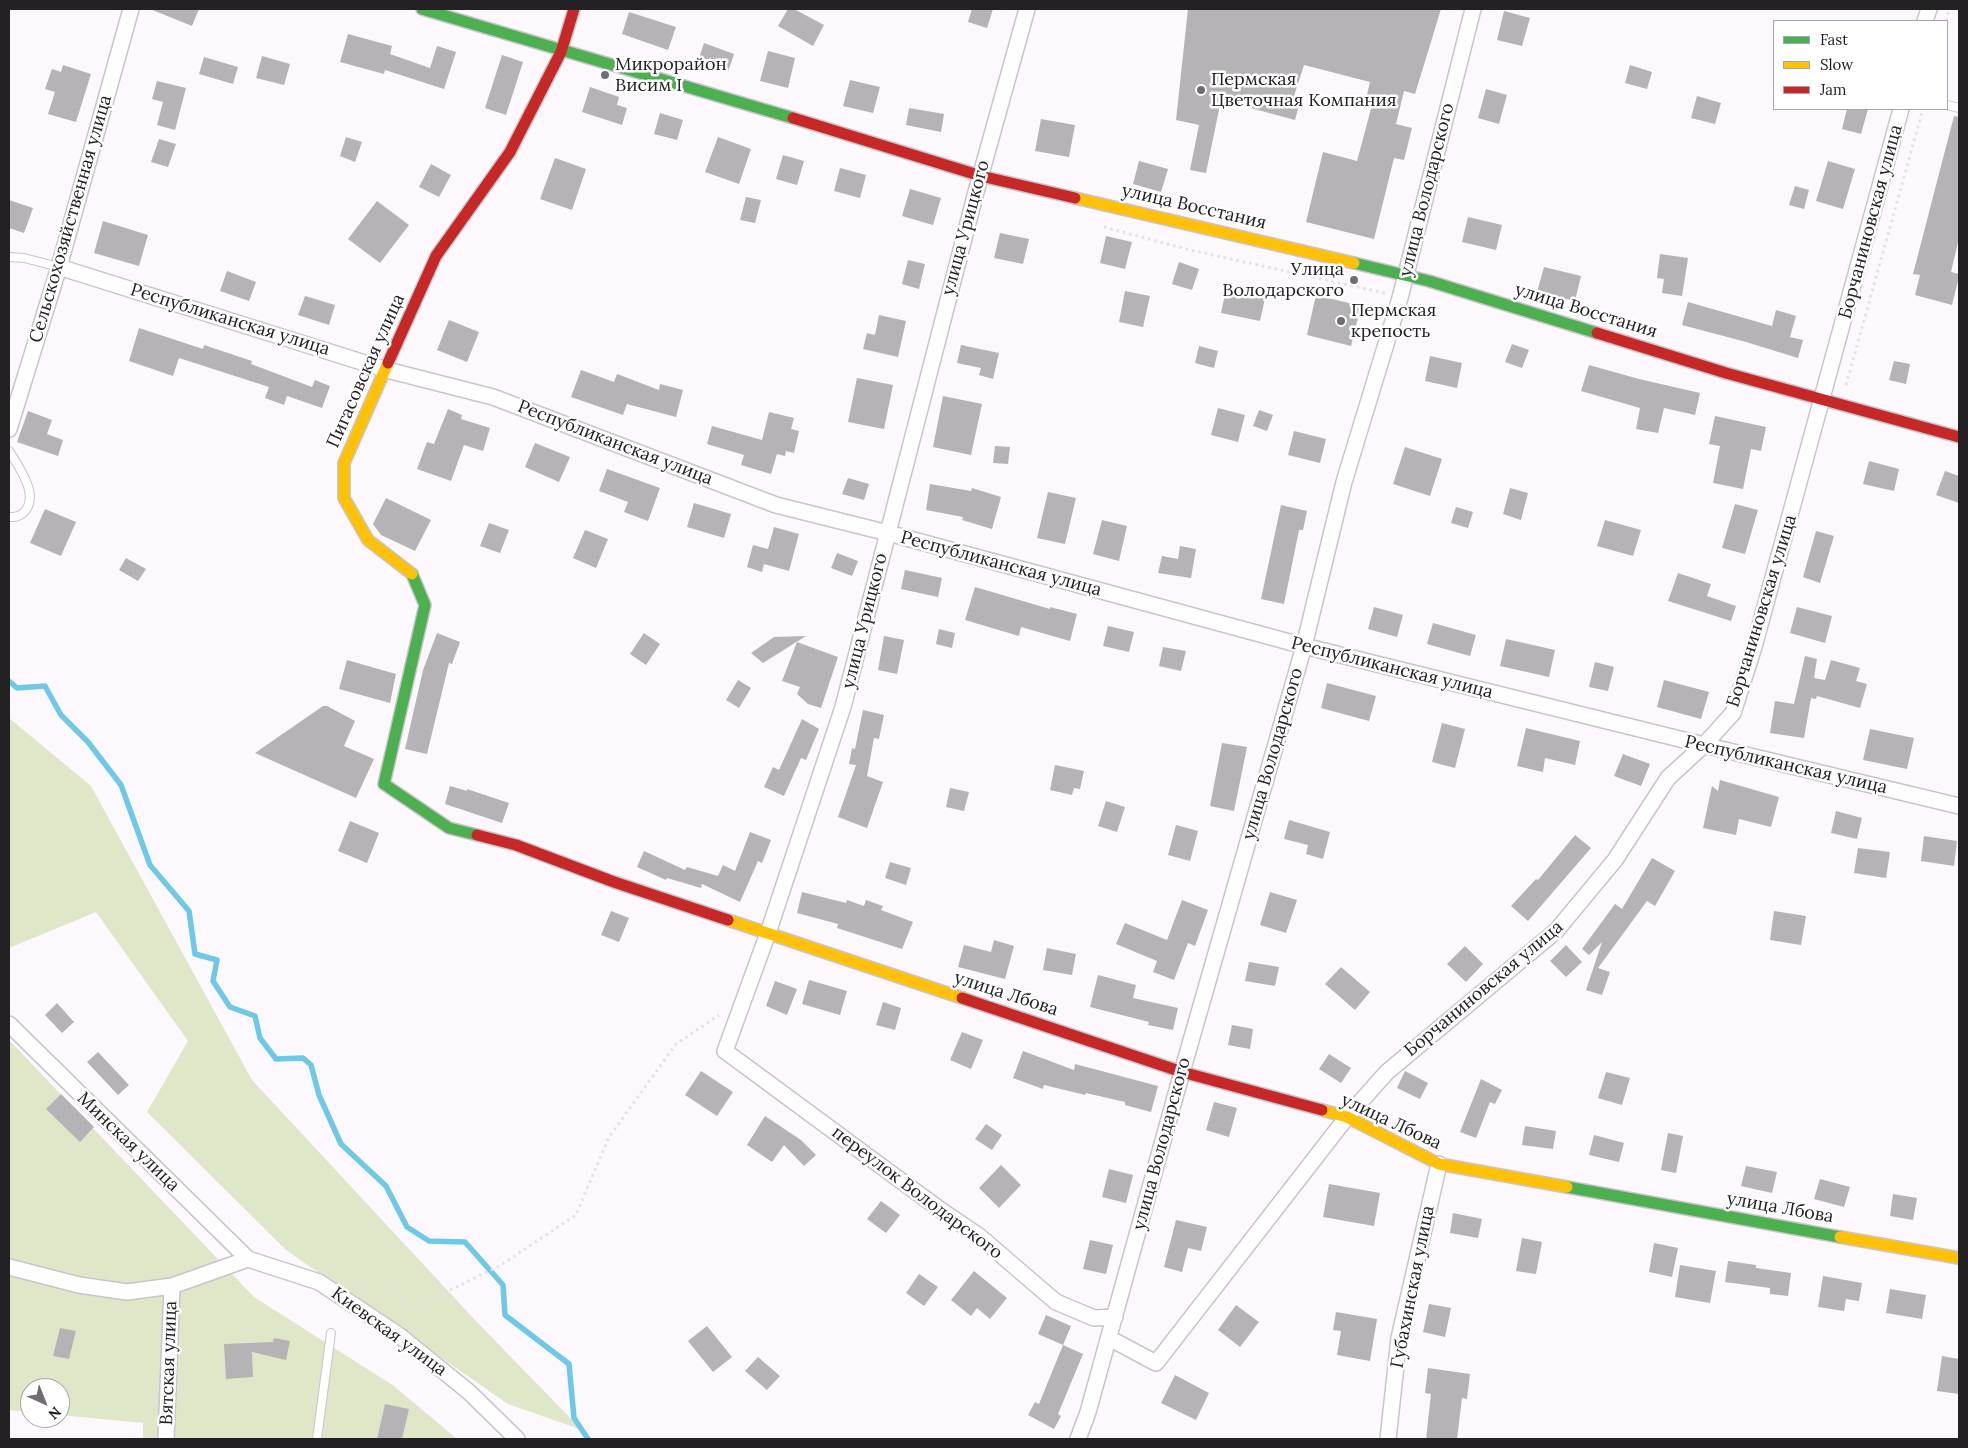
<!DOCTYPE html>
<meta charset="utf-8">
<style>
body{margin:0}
#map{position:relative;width:1968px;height:1448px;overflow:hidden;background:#fcf8fd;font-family:Lora,serif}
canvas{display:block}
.frame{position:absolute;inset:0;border:10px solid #242125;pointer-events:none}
.legend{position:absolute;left:1773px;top:20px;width:175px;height:90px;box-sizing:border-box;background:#fff;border:1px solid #a7a6a8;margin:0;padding:6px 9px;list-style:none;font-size:15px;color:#242125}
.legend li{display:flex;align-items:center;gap:10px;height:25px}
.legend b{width:25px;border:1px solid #a7a6a8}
.north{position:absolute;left:20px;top:1378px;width:50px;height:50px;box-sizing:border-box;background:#fff;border:1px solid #a7a6a8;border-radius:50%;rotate:136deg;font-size:14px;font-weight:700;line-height:20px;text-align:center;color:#242125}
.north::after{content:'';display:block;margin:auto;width:18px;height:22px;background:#706c71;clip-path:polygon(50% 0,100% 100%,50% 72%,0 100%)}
</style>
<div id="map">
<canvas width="1968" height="1448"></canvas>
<div class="frame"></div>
<ul class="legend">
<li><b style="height:6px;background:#4caf50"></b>Fast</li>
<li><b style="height:6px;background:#ffc107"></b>Slow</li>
<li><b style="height:6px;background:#c62828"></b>Jam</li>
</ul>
<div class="north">N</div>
</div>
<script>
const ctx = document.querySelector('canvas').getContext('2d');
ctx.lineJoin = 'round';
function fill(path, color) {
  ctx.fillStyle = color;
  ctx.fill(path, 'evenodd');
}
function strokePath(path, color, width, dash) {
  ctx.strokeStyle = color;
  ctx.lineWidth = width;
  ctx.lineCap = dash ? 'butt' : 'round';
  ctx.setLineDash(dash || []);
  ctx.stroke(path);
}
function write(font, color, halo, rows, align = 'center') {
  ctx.font = font + ' Lora,serif';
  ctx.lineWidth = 5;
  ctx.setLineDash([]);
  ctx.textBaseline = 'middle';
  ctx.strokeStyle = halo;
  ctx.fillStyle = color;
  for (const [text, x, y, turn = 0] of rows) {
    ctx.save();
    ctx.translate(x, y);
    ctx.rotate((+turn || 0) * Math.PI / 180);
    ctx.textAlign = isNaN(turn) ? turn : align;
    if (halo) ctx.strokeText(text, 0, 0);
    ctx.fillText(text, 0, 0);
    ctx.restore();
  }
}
fill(new Path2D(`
 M9,718l82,68 161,294 223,240 107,110 -74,-26 -222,-154 -139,-138 41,-71 -92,-129 -87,36z
 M9,1040l245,257 140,89 63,53h-314v-16l-83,-8v-27h-30v24l-21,-2z`), '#e0e7c9');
strokePath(new Path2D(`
 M9,681l8,7 28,-2 16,29 27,27 33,43 29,80 39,46 6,43 22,6 -4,21 17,26 25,9 5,22 16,21 27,-1 8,7 8,30 22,49 45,42 21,41 22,14 36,1 38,43 2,30 64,49 5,54 14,21`), '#6ec8e7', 5.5);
fill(new Path2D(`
 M150,9h49l-7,17z
 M788,9h6l30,16 -11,21 -35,-20z
 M972,9h21l-6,19 -19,-6z
 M1188,9h253l-26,85 -11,-3 -8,33 16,4 -8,32 -10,-2 -20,81 -68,-17 17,-70 34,9 15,-56 -7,-2 5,-21 -66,-17 -10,31 7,2 -6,22 -74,-20 -15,73 -16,-3 9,-45 -23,-5z
 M1504,11l26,7 -8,28 -25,-6z
 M629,12l47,15 -8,23 -46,-16z
 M348,34l44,12 -2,8 40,14 7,-22 19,6 -12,37 -59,-19 -1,4 -44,-12z
 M704,43l30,11 -6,18 -30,-11z
 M768,51l27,7 -7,30 -28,-7z
 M502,55l21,7 -17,53 -21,-7z
 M262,56l28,8 -6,21 -28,-7z
 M204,57l34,10 -5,17 -34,-10z
 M63,65l28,9 -15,48 -28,-8 7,-22 -10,-3 7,-20 9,3z
 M1630,65l22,7 -5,17 -22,-6z
 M850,80l30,7 -7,26 -30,-7z
 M157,81l29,7 -11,42 -18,-5 6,-23 -11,-3z
 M590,87l29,10 -2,8 10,3 -5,17 -40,-13z
 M1486,89l21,6 -8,29 -21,-6z
 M1697,96l24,7 -6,21 -24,-6z
 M909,108l35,6 -3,18 -35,-7z
 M1847,109h21l-7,25 -19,-5z
 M660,113l23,7 -6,20 -23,-6z
 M1954,116l5,1v121l-8,34 8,2v3l-7,28 -37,-10 5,-20 -7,-1z
 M1041,119l34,6 -6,32 -34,-6z
 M346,137l16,5 -7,20 -15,-6z
 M718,137l33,12 -12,35 -34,-12z
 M159,139l17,5 -8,23 -17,-5z
 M783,155l21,6 -7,24 -21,-6z
 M555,158l31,11 -14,41 -32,-11z
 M1139,161l29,8 -7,23 -28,-8z
 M1828,161l27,8 -12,40 -27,-8z
 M431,164l20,11 -12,22 -20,-10z
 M840,168l26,7 -6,23 -26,-7z
 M1795,186l14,4 -5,19 -15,-4z
 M910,189l31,9 -8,27 -31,-9z
 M746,197l15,3 -6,23 -15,-3z
 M9,200l24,8 -9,25 -15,-5z
 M377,201l32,24 -29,38 -32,-24z
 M1468,217l34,8 -6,25 -34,-8z
 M103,221l45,14 -9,31 -45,-13z
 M1000,233l29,6 -6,25 -29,-6z
 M1106,236l26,6 -7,27 -25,-6z
 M1660,254l28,4 -6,38 -20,-3 2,-14 -7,-1z
 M908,260l17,4 -6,25 -17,-5z
 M1179,262l20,7 -7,21 -20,-6z
 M1544,267l37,9 -6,25 -38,-9z
 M227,271l29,11 -7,19 -29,-10z
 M1227,285l39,9 -6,27 -39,-8z
 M1125,291l25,5 -7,31 -24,-5z
 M1316,295l45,11 -10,40 -44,-11z
 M305,296l30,9 -6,20 -31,-10z
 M1688,302l84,24 4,-16 20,6 -6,21 13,3 -5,18 -52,-16 -64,-17z
 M879,315l27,6 -8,36 -35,-8 4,-16 8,2z
 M449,320l30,12 -12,30 -30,-12z
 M139,328l64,21 1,-4 48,16 -1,3 61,23 3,-7 15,6 -8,22 -35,-12 -3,9 -19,-7 4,-11 -90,-29 -6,18 -44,-15z
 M1512,344l17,6 -7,18 -17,-6z
 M961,345l38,8 -6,26 -14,-4 2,-7 -24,-5z
 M1199,346l19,5 -4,17 -19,-5z
 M1430,356l32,7 -5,25 -32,-7z
 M1894,361l16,3 -4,20 -17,-4z
 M1589,365l50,14 61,14 -5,22 -31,-7 -6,25 -22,-4 4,-21 -59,-17z
 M581,370l33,12 3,-8 42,16 1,-6 23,6 -7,27 -49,-13 -4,11 -52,-18z
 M857,378l36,7 -9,44 -36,-7z
 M943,396l39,8 -11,51 -38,-8z
 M1218,408l27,7 -7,27 -27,-7z
 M448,409l14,6 -1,4 29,9 -7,23 -19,-6 -13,36 -34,-12 10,-27 7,2z
 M1259,410l14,5 -6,16 -14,-5z
 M28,411l24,9 -5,14 16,6 -5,16 -41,-14z
 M769,412l25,6 -3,11 8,2 -5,22 -8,-2 -1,5 -8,-2 -6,20 -30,-9 3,-10 -37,-11 5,-18 50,14z
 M1715,416l51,11 -5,24 -10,-2 -8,40 -30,-6 7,-37 -11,-2z
 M1294,431l32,8 -6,24 -32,-8z
 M535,443l35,14 -11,25 -34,-15z
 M995,446l15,1 -2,17 -15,-1z
 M1405,447l37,12 -12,37 -37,-12z
 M1869,461l30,8 -5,22 -31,-7z
 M607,469l53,19 -12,33 -24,-9 4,-10 -29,-11z
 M1945,471l14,5v27l-23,-8z
 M848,478l21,6 -5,16 -22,-6z
 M930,484l41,7 1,-3 29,9 -9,32 -30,-9 1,-3 -37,-7z
 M1510,488l18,5 -7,27 -18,-6z
 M1048,492l28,6 -11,46 -28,-6z
 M386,498l45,22 -16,31 -34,-16 -8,-11z
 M694,503l37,11 -7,24 -37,-11z
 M1735,504l23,6 -13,44 -23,-6z
 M1281,505l26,6 -4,19h-4l-15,74 -23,-5z
 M1456,507l17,5 -5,16 -17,-5z
 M45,509l31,13 -15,34 -31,-13z
 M1102,520l25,6 -8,35 -26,-7z
 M1605,520l36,10 -8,26 -36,-10z
 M489,523l20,7 -9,23 -20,-7z
 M774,527l25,7 -10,37 -25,-7 -2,8 -15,-5 6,-22 15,4z
 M585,530l23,9 -12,29 -23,-10z
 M1816,531l18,5 -14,47 -17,-6z
 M1180,546l16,3 -5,29 -33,-5 4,-17 16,3z
 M837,553l21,8 -6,15 -21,-8z
 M126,558l20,11 -8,12 -19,-11z
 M905,570l37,8 -4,19 -37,-8z
 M1678,573l33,11 -4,12 29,10 -5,15 -63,-20z
 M975,587l75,22v-2l27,7 -7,27 -49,-14 -2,9 -54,-16z
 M1374,607l29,8 -6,22 -29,-8z
 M1797,607l35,9 -7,27 -35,-10z
 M1433,623l43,12 -6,21 -43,-12z
 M1108,626l26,6 -5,20 -26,-6z
 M939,629l16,4 -3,15 -16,-4z
 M437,633l23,9 -8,22 -3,-1 -22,91 -22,-5 18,-79z
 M644,633l16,11 -14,21 -16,-11z
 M806,636l-43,27 -12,-10 23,-16z
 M884,636l20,4 -7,34 -19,-4z
 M1506,639l49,11 -6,27 -49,-11z
 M797,642l41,15 -17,51 -13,-4 -11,-10 3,-7 -18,-6z
 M1163,647l23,4 -5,20 -22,-5z
 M1805,656l12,3 -3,19 11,2 6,-20 29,8 -4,13 11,3 -7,24 -43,-12 -1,3 -5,-1 -7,40 -34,-5 5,-32 19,3z
 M347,660l49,14 -6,29 -51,-14z
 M1595,662l19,5 -6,24 -19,-4z
 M738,680l13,8 -12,20 -13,-8z
 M1664,680l45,12 -8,27 -44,-12z
 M1327,683l49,13 -7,25 -48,-13z
 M323,706h4l28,15 -11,25 30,13 -18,39 -101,-45z
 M863,710l21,5 -5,24 -5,-1 -7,38 16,6 -16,46 -29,-11 18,-52 -7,-1 3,-16 3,1z
 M802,719l17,10 -13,31 -5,-2 -17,38 -20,-9 9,-20 6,3z
 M1442,723l23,6 -10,39 -23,-6z
 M1526,728l54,13 -5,24 -30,-7 -2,14 -26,-6z
 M1870,729l44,9 -7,31 -44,-9z
 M1222,743l25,4 -13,64 -24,-5z
 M1623,754l27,10 -9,22 -27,-10z
 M1055,765l29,6 -4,18 -6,-1 -2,7 -22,-5z
 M1720,780l59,17 -8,30 -32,-8 -3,16 -33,-7 9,-42 6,5z
 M450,786l17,5v-2l42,14 -7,20 -57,-19z
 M950,788l19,4 -5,19 -18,-4z
 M1106,801l19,6 -8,25 -19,-6z
 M1836,811l26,7 -5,21 -26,-6z
 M1289,820l41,12 -7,27 -17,-5 2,-9 -24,-6z
 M350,821l29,12 -12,30 -29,-12z
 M1176,825l22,6 -8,30 -22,-6z
 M750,832l21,8 -9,23 -4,-2 -18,41 -38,-18 -1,4 -34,-10 -1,2 -29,-13 7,-16 41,19 2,-3 31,9 5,-11 12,6z
 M1575,835l16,13 -63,73 -17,-15 25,-27 2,1z
 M1924,836l33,5 -3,25 -33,-5z
 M1858,848l32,4 -4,26 -32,-5z
 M1652,858l23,13 -20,35 -8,-5 -49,67 12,4 -8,23 -16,-5 16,-48 -13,13 -7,-6 33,-45 7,5z
 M890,862l21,6 -5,17 -21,-7z
 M802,892l44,11 1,-3 17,6 2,-6 17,6 -2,4 32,12 -11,27 -65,-21 1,-4 -41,-11z
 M1270,892l27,8 -11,33 -26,-8z
 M1182,900l26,10 -13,36 -7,-3 -14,37 -21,-8 4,-11 -41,-17 9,-21 42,17z
 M611,911l18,7 -10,24 -18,-7z
 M1774,911l32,5 -5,29 -31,-5z
 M994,940l20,6 -9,33 -47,-12 6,-22 27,7z
 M1566,945l16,17 -16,15 -16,-16z
 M1465,946l18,18 -17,18 -19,-18z
 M1047,948l29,6 -4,21 -29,-5z
 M1249,962l30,5 -4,19 -30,-5z
 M1341,967l29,25 -15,18 -30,-26z
 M1098,975l38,10 -3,13 45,10 -5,22 -25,-5 1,-3 -59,-15z
 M809,980l38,11 -7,24 -38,-11z
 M775,981l22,8 -10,26 -21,-9z
 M883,1002l18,6 -6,22 -19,-5z
 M57,1003l17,19 -12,11 -17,-18z
 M1232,1025l21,4 -3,20 -22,-4z
 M962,1032l21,8 -12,29 -21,-9z
 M1023,1051l51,19 1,-6 83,22 -7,26 -26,-7v-3l-39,-9 -1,2 -41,-10 -1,4 -30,-11z
 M98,1052l31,33 -11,10 -31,-33z
 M1329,1054l22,14 -10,15 -22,-14z
 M701,1071l32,21 -16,24 -32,-21z
 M1405,1071l23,12 -8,16 -23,-11z
 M1606,1072l24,6 -8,27 -24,-7z
 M1481,1079l21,11 -7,14 -5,-2 -14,36 -16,-6z
 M61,1094l33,33 -14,15 -34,-33z
 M1214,1102l23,6 -8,29 -23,-7z
 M765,1116l36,24 15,15 -12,11 -20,-21 -12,17 -25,-17z
 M986,1124l16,11 -10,15 -17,-11z
 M1525,1126l31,5 -3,18 -31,-4z
 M1668,1133l15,3 -7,37 -15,-3z
 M1594,1135l30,8 -5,19 -30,-7z
 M1001,1165l20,20 -22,23 -20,-20z
 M1746,1166l31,6 -5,21 -31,-7z
 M1109,1169l24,6 -7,28 -24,-6z
 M1820,1179l30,8 -6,20 -30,-8z
 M1329,1184l51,9 -6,33 -51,-9z
 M1893,1194l24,4 -4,22 -23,-4z
 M881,1201l19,14 -14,18 -19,-14z
 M1453,1213l29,6 -4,19 -28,-5z
 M1176,1220l31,7 -6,24 -13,-3 -6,24 -18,-5z
 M1522,1238l20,4 -6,32 -20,-3z
 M1090,1240l23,5 -7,29 -23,-5z
 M1654,1243l24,5 -6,29 -23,-5z
 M1728,1261l28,4v3l35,5 -3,23 -18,-2v-6l-45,-6z
 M1680,1265l36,6 -6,32 -35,-6z
 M974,1271l33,27 -17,21 -13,-11 -6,8 -20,-16z
 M919,1274l19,13 -14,19 -18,-13z
 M1823,1276l39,7 -3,18 -13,-2 -2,12 -26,-4z
 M1890,1289l36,6 -4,24 -36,-6z
 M1429,1304l22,4 -6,29 -22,-5z
 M1236,1305l23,17 -19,25 -22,-17z
 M1336,1312l41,7 -7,42 -33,-6 4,-24 -8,-1z
 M1046,1315l25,11 -8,19 -25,-11z
 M707,1326l25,31 -19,15 -25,-31z
 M60,1328l16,3 -7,28 -16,-3z
 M274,1338l16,3 -4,19 -34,-8 1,25 -27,2 -2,-35 49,-2z
 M1063,1345l20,9 -25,60 3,2 -7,13 -26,-14 7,-13 4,2z
 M1942,1356l17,3v35l-22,-3z
 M758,1357l22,19 -13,14 -22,-19z
 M1428,1368l42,6 -3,25 -5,-1 -5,41h-31l5,-45 -6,-1z
 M1175,1375l34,18 -13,27 -35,-17z
 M385,1404l24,5 -7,30h-25z`), '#b6b3b7');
const lane = new Path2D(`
 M1947,105l12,3
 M9,257l15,1 35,9
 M9,451c10,16 32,46 14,62 -4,4 -9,4 -14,4
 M317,1439l14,-106`);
const street = new Path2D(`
 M1027,9l-51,183 -133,515 -75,226 -43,118 217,160 37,25 77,66 38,16 21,-1
 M1925,21l4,-12
 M59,267l328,103 106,27 283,108 112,28 416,113 400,99 255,61
 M9,429l50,-162 72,-258
 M9,1024l239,235
 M9,1267l70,18 48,7 45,-6 76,-27 71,23 81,54 69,56 48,47
 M1109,1338l47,25 191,-246 40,-45 169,-141 59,-71 53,-82 36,-33 29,-32 21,-66 147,-538
 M166,1439l6,-153
 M1078,1439l10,-27 94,-340 122,-426 40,-164 56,-184 73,-289
 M1388,1439l11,-101 40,-174`);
const fast = new Path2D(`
 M422,9l371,109
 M1354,263l75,18 168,52
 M412,574l13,31 -41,179 65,44 28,7
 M1567,1187l273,50`);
const slow = new Path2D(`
 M1075,198l279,65
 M388,363l-44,100v35l24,42 44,34
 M728,920l234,78
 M1322,1110l25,7 92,47 128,23
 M1840,1237l119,21`);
const jam = new Path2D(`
 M793,118l188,58 94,22
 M1597,333l129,40 233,64
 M388,363l48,-107 74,-104 51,-100 13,-43
 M477,835l39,10 98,37 114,38
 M962,998l220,74 140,38`);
strokePath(lane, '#c9c5c9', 10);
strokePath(street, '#c9c5c9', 18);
strokePath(fast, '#c9c5c9', 14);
strokePath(slow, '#c9c5c9', 14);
strokePath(jam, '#c9c5c9', 14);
strokePath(new Path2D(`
 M1946,21l3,-12
 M1104,227l86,23 195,43
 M1846,385l77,-276
 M353,1284l34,2 25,23 89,-44 75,-50 33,-78 67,-93 43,-29
 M401,1316v-16`), '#e2e2e3', 3, [2.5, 4]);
strokePath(lane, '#fffeff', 8);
strokePath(street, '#fffeff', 15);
strokePath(fast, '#4caf50', 11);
strokePath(slow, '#ffc107', 11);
strokePath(jam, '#c62828', 11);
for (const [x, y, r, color] of [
 [605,75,5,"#706c71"],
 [1201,90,5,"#706c71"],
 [1354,280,5,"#706c71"],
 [1341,321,5,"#706c71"]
]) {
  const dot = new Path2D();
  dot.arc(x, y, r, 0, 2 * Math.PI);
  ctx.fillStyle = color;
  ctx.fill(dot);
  strokePath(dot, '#fff', 2);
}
write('18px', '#242125', '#fff', [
 ["Микрорайон",615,65],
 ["Висим I",615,86],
 ["Пермская",1211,80],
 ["Цветочная Компания",1211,101],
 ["Улица",1344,270,"right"],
 ["Володарского",1344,291,"right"],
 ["Пермская",1351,311],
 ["крепость",1351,332]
], 'left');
write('18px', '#242125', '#fff', [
 ["улица Володарского",1427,190,-76],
 ["улица Восстания",1194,207,13],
 ["Сельскохозяйственная улица",71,219,-74],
 ["Борчаниновская улица",1871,222,-75],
 ["улица Урицкого",966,228,-75],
 ["улица Восстания",1586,311,17],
 ["Республиканская улица",230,320,17],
 ["Пигасовская улица",366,371,-66],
 ["Республиканская улица",615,443,21],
 ["Республиканская улица",1001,564,15],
 ["Борчаниновская улица",1762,611,-73],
 ["улица Урицкого",865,621,-76],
 ["Республиканская улица",1392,668,14],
 ["улица Володарского",1273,754,-74],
 ["Республиканская улица",1786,765,13],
 ["Борчаниновская улица",1484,989,-40],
 ["улица Лбова",1006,994,18],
 ["улица Лбова",1391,1122,25],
 ["Минская улица",128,1142,44],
 ["улица Володарского",1162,1144,-75],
 ["переулок Володарского",917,1193,37],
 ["улица Лбова",1780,1208,10],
 ["Губахинская улица",1413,1287,-79],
 ["Киевская улица",389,1332,36],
 ["Вятская улица",169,1363,-88]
]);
</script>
